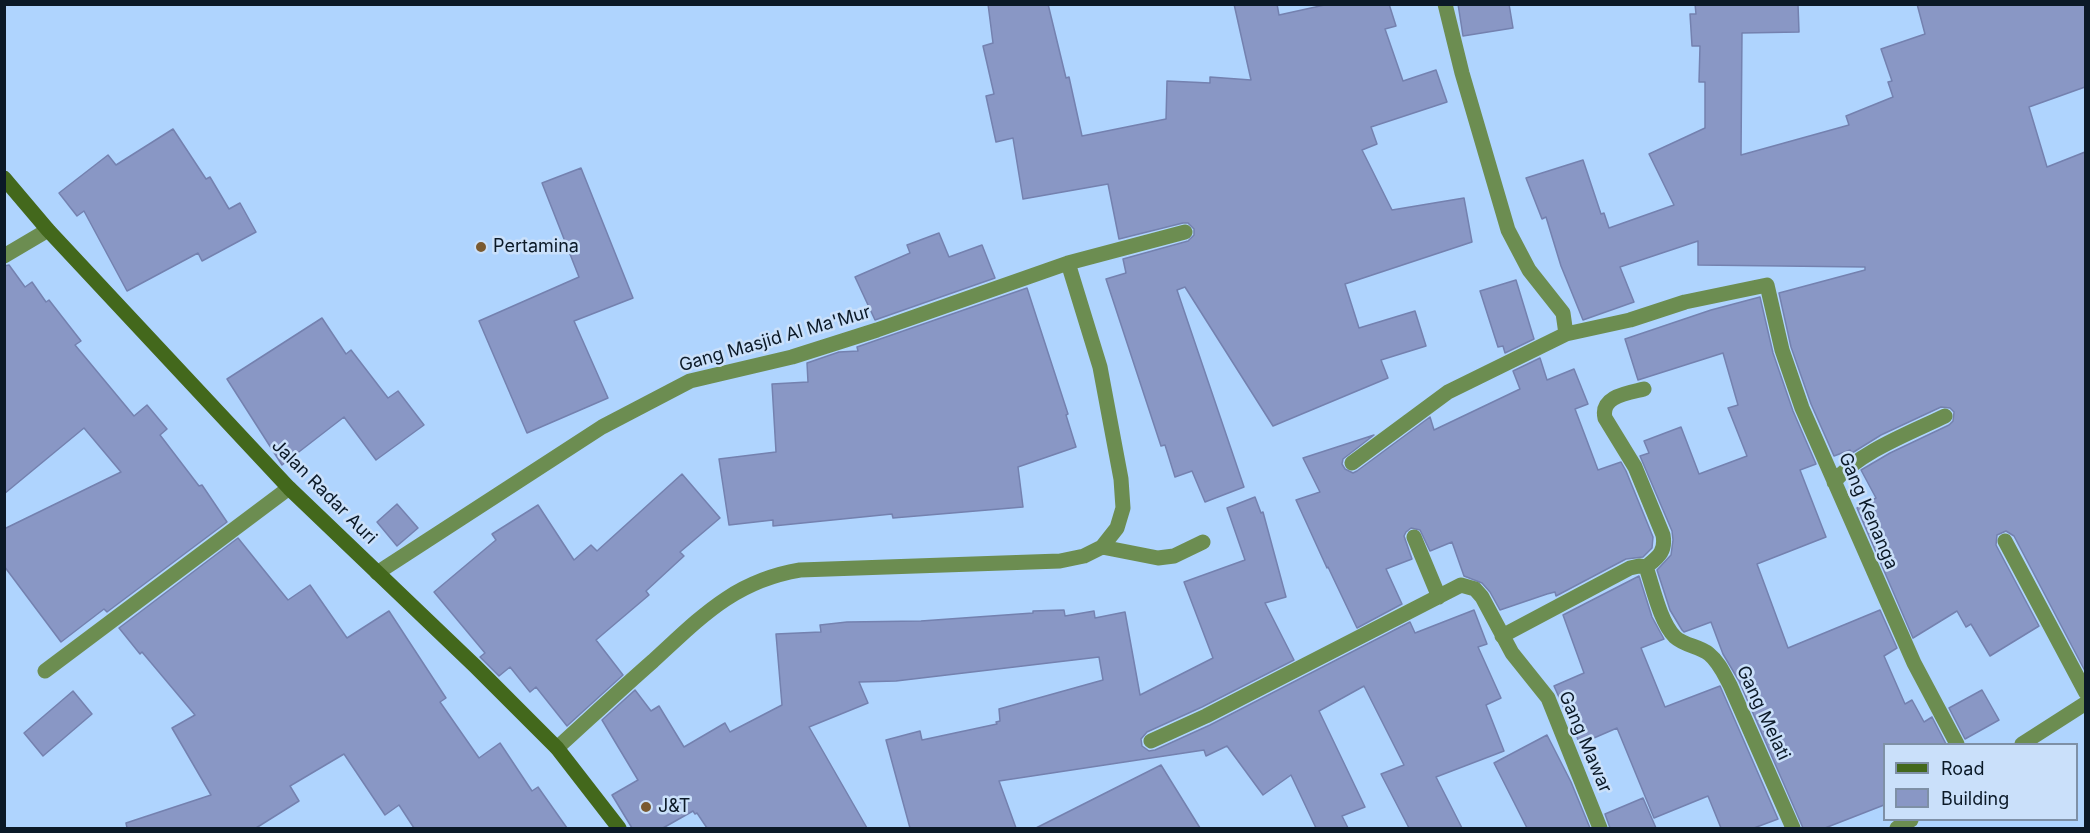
<!DOCTYPE html>
<style>
body{margin:0}
#map{position:relative;width:2090px;height:833px;overflow:hidden;background:#afd4fe;font-family:Inter,sans-serif}
canvas{display:block}
.frame{position:absolute;inset:0;border:6px solid #0b1927;pointer-events:none}
.legend{position:absolute;left:1883px;top:743px;width:195px;height:78px;box-sizing:border-box;background:#cae0fa;border:2px solid #7e90a6;margin:0;padding:8px 10px;list-style:none;font-size:18px;color:#0b1927}
.legend li{display:flex;align-items:center;gap:12px;height:30px}
.legend b{width:30px;border:2px solid #7e90a6}
</style>
<div id="map">
<canvas width="2090" height="833"></canvas>
<div class="frame"></div>
<ul class="legend">
<li><b style="height:8px;background:#43681c"></b>Road</li>
<li><b style="height:16px;background:#8997c5"></b>Building</li>
</ul>
</div>
<script>
const ctx = document.querySelector('canvas').getContext('2d');
ctx.lineJoin = 'round';
function fill(path, color) {
  ctx.fillStyle = color;
  ctx.fill(path, 'evenodd');
}
function strokePath(path, color, width, dash) {
  ctx.strokeStyle = color;
  ctx.lineWidth = width;
  ctx.lineCap = dash ? 'butt' : 'round';
  ctx.setLineDash(dash || []);
  ctx.stroke(path);
}
function write(font, color, halo, rows, align = 'center') {
  ctx.font = font + ' Inter,sans-serif';
  ctx.lineWidth = 5;
  ctx.setLineDash([]);
  ctx.textBaseline = 'middle';
  ctx.strokeStyle = halo;
  ctx.fillStyle = color;
  for (const [text, x, y, turn = 0] of rows) {
    ctx.save();
    ctx.translate(x, y);
    ctx.rotate((+turn || 0) * Math.PI / 180);
    ctx.textAlign = isNaN(turn) ? turn : align;
    if (halo) ctx.strokeText(text, 0, 0);
    ctx.fillText(text, 0, 0);
    ctx.restore();
  }
}
const building = new Path2D(`
 M988,4h60l18,74 3,-1 13,59 84,-17 1,-38 43,2v-6l41,3 -17,-76h43l2,11 50,-11h60l7,22 -11,3 18,52 33,-11 11,32 -76,25 6,17 -15,6 30,60 72,-12 8,44 -127,42 14,44 56,-17 11,35 -45,14 7,18 -115,48 -88,-139 -8,3 67,197 -39,15 -13,-31 -17,6 -10,-32 -4,1 -55,-167 20,-6 -3,-14 65,-18 6,-6v-6l-6,-6h-5l-64,16 -11,-55 -85,15 -10,-61 -17,4 -10,-46 8,-2 -11,-48 10,-3z
 M1458,4h51l4,24 -50,8z
 M1695,4h103l1,28 -57,1 -1,122 108,-30 -3,-9 47,-19 -5,-15 4,-1 -11,-32 44,-15 -8,-30h168v83l-56,20 18,60 38,-15v519l-71,-135 -8,-5 -9,4 -1,10 43,81 -49,30 -19,-32 -5,3 -9,-16 -44,27 -56,-130 19,-10 -15,-28 29,-17 59,-28 4,-4 1,-9 -4,-4 -9,-1 -60,28 -29,18 -2,-3 -16,6 -23,-52 -20,-57 -12,-54 86,-23v-3l-167,-2v-24l-78,26 14,35 -51,18 -22,-54 -15,-49 -4,2 -16,-41 57,-18 18,54 3,-1 5,15 65,-23 -25,-51 56,-26v-46h-6l1,-36h-8l-2,-32h6z
 M173,129l33,50 4,-2 19,32 11,-6 16,29 -54,29 -4,-8 -71,38 -43,-80 -7,5 -18,-23 49,-38 8,10z
 M581,168l52,130 -59,23 34,77 -81,35 -48,-112 100,-44 -37,-94z
 M939,233l10,24 33,-12 13,33 -120,42 -20,-43 55,-24 -3,-8z
 M9,265l16,22 7,-5 14,20 3,-2 32,41 -6,4 59,71 13,-11 20,24 -7,6 39,51 3,-1 25,37 -120,90 -3,-3 -43,33 -57,-76v-37l117,-57 -37,-44 -80,66v-228z
 M1516,280l18,59 -29,14 -2,-7 -5,1 -18,-56z
 M1027,288l41,126 -2,1 10,32 -58,20 5,40 -130,11 -1,-4 -119,12v-6l-44,5 -10,-66 57,-7 -4,-68 36,-2 -1,-19 32,-11 19,-1 -1,-4z
 M1760,297l13,56 20,58 23,53 -16,6 26,67 -69,27 31,84 92,-38 17,38 -13,8 21,48 7,-4 12,22 8,-5 14,27h-62v61l-59,23h-22l-64,-147 -16,-27 -12,-32 -27,10 -2,-2 -12,-20 -13,-40 14,-15 2,-15 -1,-9 -32,-75 9,-3 -5,-12 37,-14 18,47 48,-18 -19,-48 10,-3 -15,-52 -85,27 -13,-41 86,-29z
 M322,318l24,36 5,-4 37,48 10,-7 26,34 -48,35 -32,-43 -62,48 -55,-86z
 M1540,358l7,22 27,-11 14,35 -13,5 23,61 23,-8 5,9 27,66 -1,11 -9,9 -17,2 -70,37 -1,-4 -8,2 -47,16 -10,-18 -8,-9 -18,-7 -12,-34 -22,9 -10,-21 -9,-2 -5,4 -2,4 8,23 -26,10 16,35 -45,24 -29,-61 -1,1 -31,-68 24,-8 -17,-34 71,-23 -31,24 -1,5 3,5 8,4 4,-2 73,-54 4,13 86,-41 -7,-18z
 M682,474l38,44 -40,34 4,4 -38,35 3,4 -53,45 27,35 -56,51 -31,-39 -6,5 -20,-25 -11,9 -19,-19 5,-4 -51,-61 62,-52 -4,-6 46,-29 36,55 17,-15 6,6z
 M1255,497l6,16 2,-1 23,85 -21,6 29,57 -92,47 -55,25 -6,7 1,7 7,5 6,-1 55,-25 200,-103 5,11 59,-23 13,34 -9,3 23,51 -15,7 18,46 -68,26 26,51h-53l-28,-54 23,-9 -40,-79 -45,25 46,96 -23,9 6,12h-32l-25,-53 -28,20 -36,-49 -21,10 -2,-6 -205,31 17,47h-106l-24,-88 34,-9 2,9 75,-16 -1,-2 4,-1 -1,-12 104,-29 -4,-23 -203,24 -37,1 9,21 -59,24 58,101h-160l-10,-15 -2,1 -2,-3 -30,17h-31l-20,-33 26,-15 -36,-60 33,-30 16,21 8,-5 25,41 41,-24 5,9 52,-27 -6,-71 45,-2 -1,-7 27,-3 74,-1 112,-8v-2l31,-1 1,6 29,-5 1,7 30,-6 15,83 73,-37 -29,-76 61,-22 -18,-52z
 M397,504l21,24 -21,18 -20,-24z
 M238,538l50,62 22,-15 37,53 42,-27 57,87 -6,4 39,56 21,-15 32,48 6,-4 29,41h-153l-15,-23 -14,10 -41,-61 -54,32 9,15 -43,27h-129l-1,-5 85,-28 -39,-67 23,-13 -53,-63 -2,2 -21,-26z
 M1639,576l13,41 12,22 -23,9 24,59 55,-21 58,133 -24,9h-33l-13,-32 -54,22 -37,-90 -37,16 -26,-58 30,-13 -21,-58z
 M1982,690l17,30 -34,19 -16,-31z
 M73,691l19,23 -49,42 -19,-23z
 M1547,735l24,47 19,46h-63l-33,-65z
 M1161,765l39,63h-164z
 M1643,798l13,30h-46l-5,-14z`);
fill(building, '#8997c5');
strokePath(building, '#7481af', 1.5);
strokePath(new Path2D(`
 M1445,4l17,69 46,157 21,40 34,43 3,21
 M4,256l44,-26
 M1644,389c-16,4 -44,7 -39,29l30,49 28,68c3,17 -5,22 -17,32
 M1352,463l96,-71 118,-58 64,-14 55,-18 82,-17 15,65 20,58 112,255 43,81
 M1834,482c25,-30 76,-49 111,-66
 M1414,537l25,60
 M2005,541l81,152
 M1102,547l56,11 16,-2 29,-14
 M1646,567c7,20 14,55 29,70 10,9 24,9 34,17 10,8 15,20 21,31l63,143
 M377,573l225,-146 88,-46 102,-24 85,-27 191,-67 117,-31
 M1502,636l128,-68 9,-2 7,1
 M45,671l244,-183
 M1151,741l55,-25 255,-131 14,4 7,8 30,56 36,45 52,130
 M2022,744l64,-41
 M557,748c32,-29 64,-59 96,-87 48,-44 81,-80 147,-91l260,-9 24,-5 18,-9 15,-19 6,-20 -2,-29 -21,-112 -32,-104
 M1897,828l14,-8`), '#6c8d51', 15);
strokePath(new Path2D(`
 M4,178l44,52 241,258 186,178 82,82 62,80`), '#43681c', 15);
for (const [x, y, r, color] of [
 [481,247,6,"#7a5a30"],
 [646,807,6,"#7a5a30"]
]) {
  const dot = new Path2D();
  dot.arc(x, y, r, 0, 2 * Math.PI);
  ctx.fillStyle = color;
  ctx.fill(dot);
  strokePath(dot, '#cae0fa', 2);
}
write('18px', '#0b1927', '#cae0fa', [
 ["Pertamina",493,247],
 ["J&T",658,807]
], 'left');
write('18px', '#0b1927', '#cae0fa', [
 ["Gang Masjid Al Ma'Mur",775,339,-16],
 ["Jalan Radar Auri",324,492,45],
 ["Gang Kenanga",1868,511,67],
 ["Gang Melati",1763,713,65],
 ["Gang Mawar",1585,742,67]
]);
</script>
